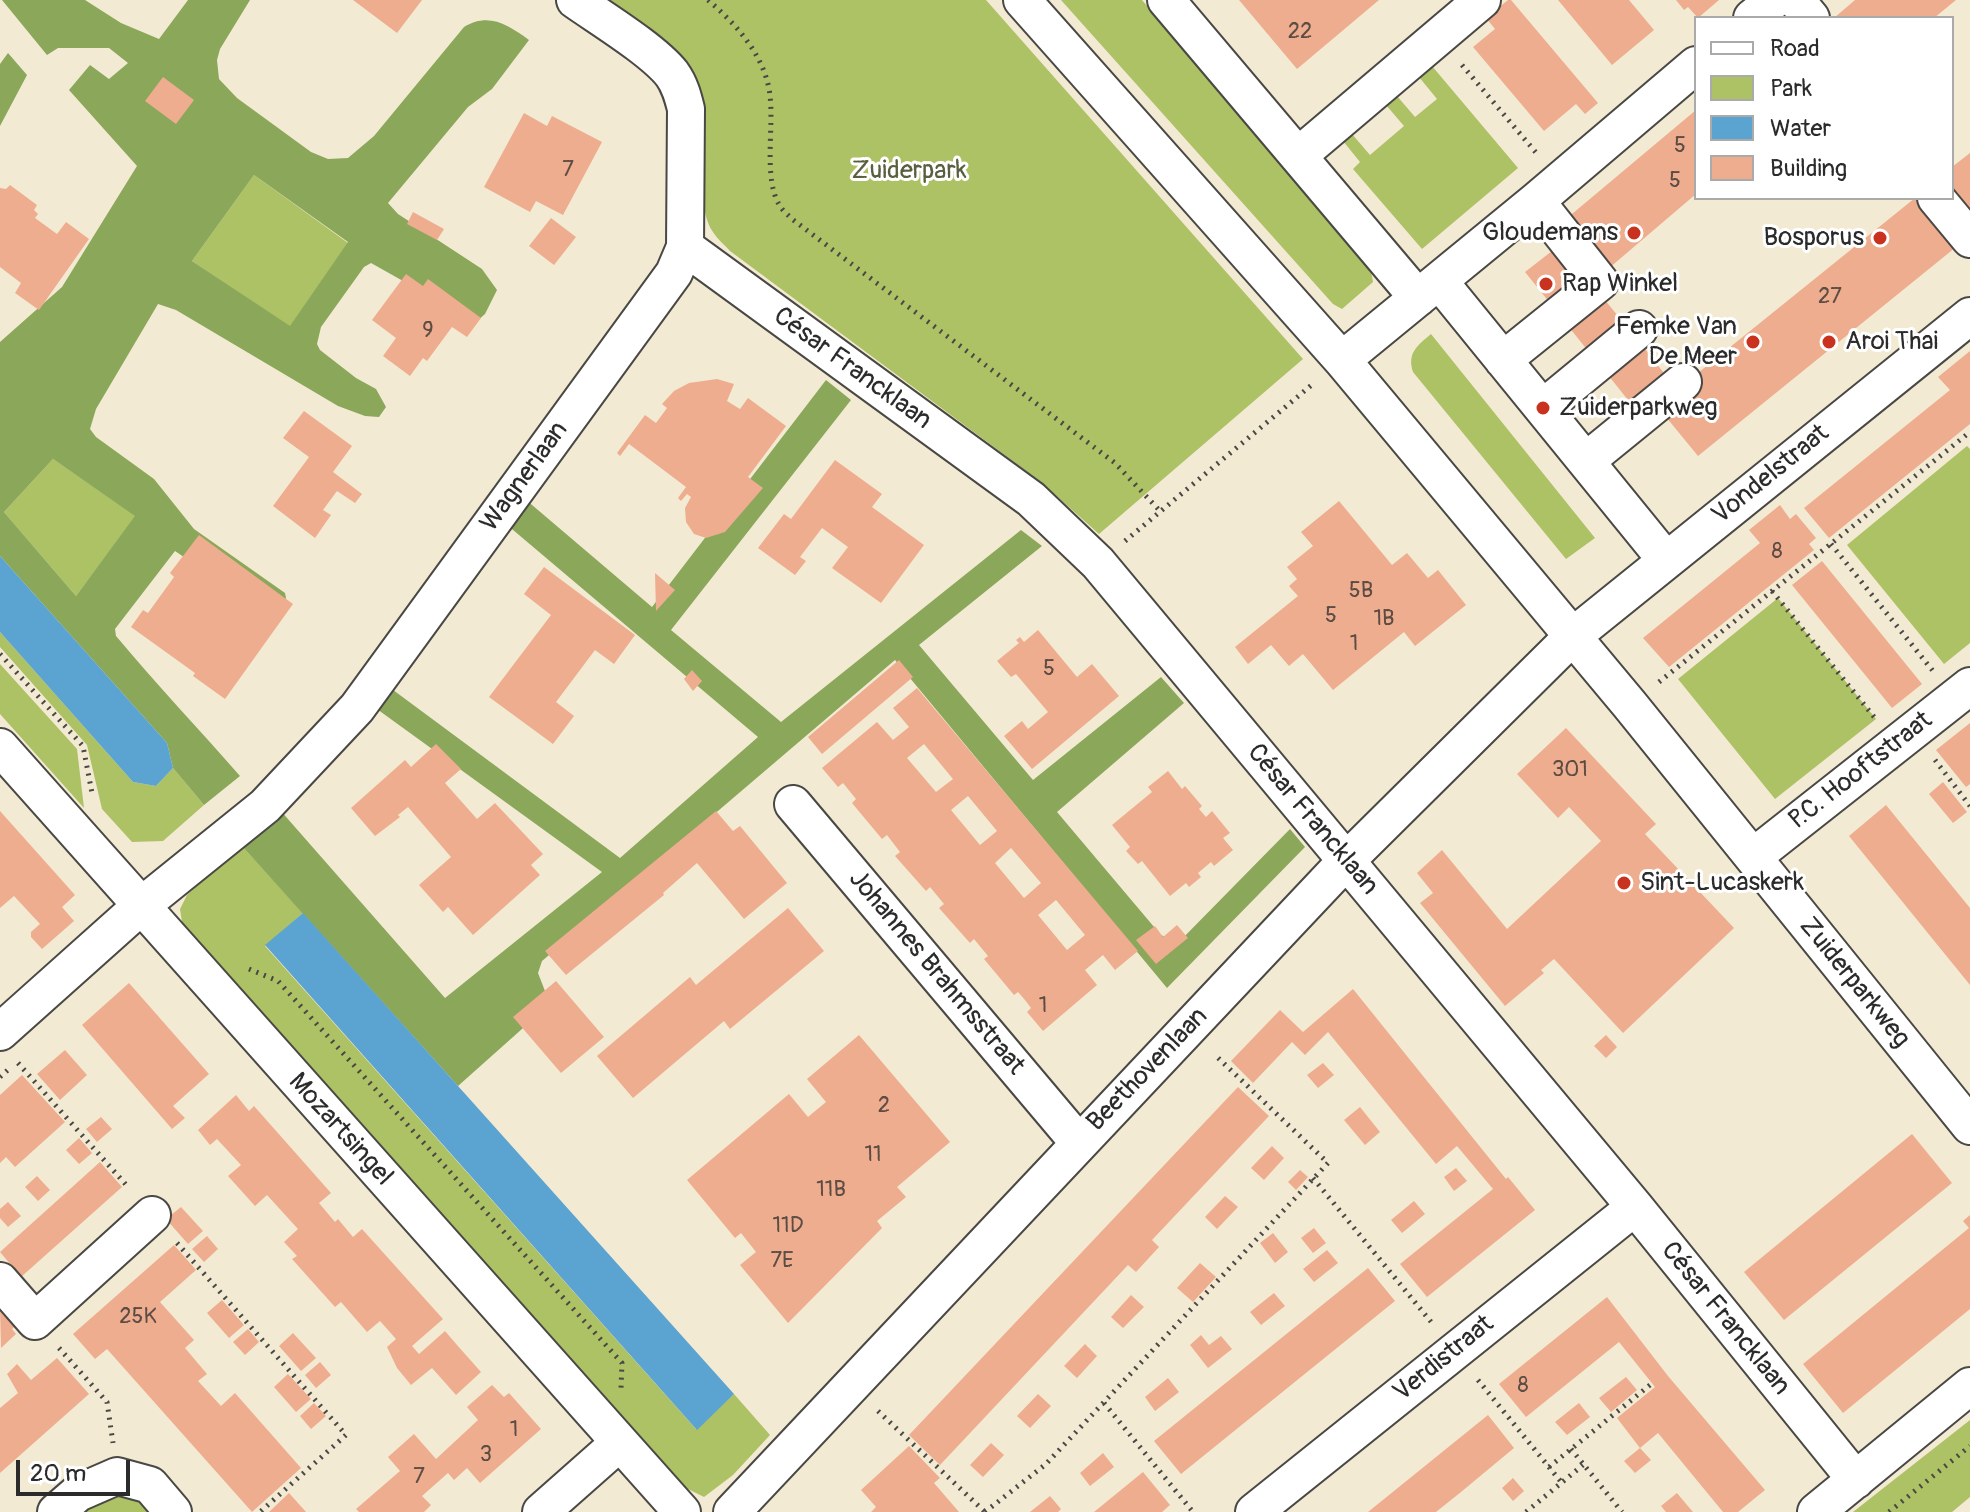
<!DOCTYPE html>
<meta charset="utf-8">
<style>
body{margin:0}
#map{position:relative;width:1970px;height:1512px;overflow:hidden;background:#f3ead3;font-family:Pangolin,sans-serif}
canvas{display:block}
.legend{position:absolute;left:1694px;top:16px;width:260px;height:184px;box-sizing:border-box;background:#fff;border:2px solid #aaa;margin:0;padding:10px 14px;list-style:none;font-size:24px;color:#2b2b2b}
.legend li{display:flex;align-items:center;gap:16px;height:40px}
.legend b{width:40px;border:2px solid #aaa}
.scale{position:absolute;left:16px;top:1460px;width:114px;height:36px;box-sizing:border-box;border:4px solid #2b2b2b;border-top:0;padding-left:10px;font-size:24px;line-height:28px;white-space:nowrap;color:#2b2b2b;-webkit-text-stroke:6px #fff;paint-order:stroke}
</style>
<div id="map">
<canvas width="1970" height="1512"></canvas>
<ul class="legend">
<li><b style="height:10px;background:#fff"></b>Road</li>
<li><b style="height:22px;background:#adc165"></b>Park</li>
<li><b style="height:22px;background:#5ba3d1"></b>Water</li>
<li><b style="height:22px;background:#eead8e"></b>Building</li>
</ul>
<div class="scale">20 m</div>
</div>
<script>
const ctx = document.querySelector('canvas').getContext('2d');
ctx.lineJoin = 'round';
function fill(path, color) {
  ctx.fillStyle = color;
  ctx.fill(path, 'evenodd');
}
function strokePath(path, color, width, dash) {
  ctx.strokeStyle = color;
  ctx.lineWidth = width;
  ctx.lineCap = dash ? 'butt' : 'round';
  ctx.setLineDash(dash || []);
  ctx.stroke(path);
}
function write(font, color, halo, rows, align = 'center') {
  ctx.font = font + ' Pangolin,sans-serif';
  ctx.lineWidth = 6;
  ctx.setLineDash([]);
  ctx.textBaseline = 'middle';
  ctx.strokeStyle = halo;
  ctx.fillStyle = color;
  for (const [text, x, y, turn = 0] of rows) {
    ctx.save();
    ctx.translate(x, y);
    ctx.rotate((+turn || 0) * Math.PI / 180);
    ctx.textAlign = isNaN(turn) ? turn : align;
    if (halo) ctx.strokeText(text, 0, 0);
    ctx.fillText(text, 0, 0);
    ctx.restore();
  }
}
fill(new Path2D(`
 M610,0h376l317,359 -204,175 -58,-52 -311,-231c-5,-6 -13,-12 -17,-19 -24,-36 6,-114 -19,-158 -18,-31 -56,-53 -84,-74z
 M1061,0h81l229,271 2,11 -31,27 -9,-5z
 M1432,66l86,102 -96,81 -69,-80 7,-7 -17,-21 9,-7 18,21 34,-29 -18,-21 11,-9 18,21 22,-18 -18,-22z
 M254,175l94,68 -58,84 -98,-66z
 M1431,334l164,204 -29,21 -153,-187c-6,-19 4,-26 18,-38z
 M1967,446l3,3v194l-26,21 -97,-119z
 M53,459l83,57 -60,80 -72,-84z
 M1778,598l98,121 -101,80 -97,-120z
 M0,632l133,150 23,4 17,-18 31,37 -41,36 -31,1 -30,-33 -15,-64 -87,-98z
 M0,664l77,85 7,59 -84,-94z
 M242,846l61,67 -38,33 431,483 38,-35 36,41 -37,40 -29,22 -28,-14 -492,-548 -4,-26 7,-14z
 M1970,1420v77l-18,15h-99z
 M125,1485l34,27h-83z`), '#adc165');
fill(new Path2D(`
 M2,0h83l36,23 38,16 29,-39h62l-30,49 -3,11 2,19 18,19 74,54 17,7 20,-1 26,-22 90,-109c25,-15 44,-2 65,13l-37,49 -24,18 -80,96 10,11 84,55 15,21 -12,24 -9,8 -105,-59 -7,4 -43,60 -4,17 3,6 36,28 20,11 10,18 -7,10 -14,-1 -27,-10 -162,-96 -18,-6 -62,105 -6,20 6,8 58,42 40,50 91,64 1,5 -12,20 -99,-67 -60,78 1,7c40,48 83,93 124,140l-36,29 -31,-37 -6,-25 -167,-187v-214l62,-55 75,-121 -68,-76 21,-25 19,14 19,-16 -19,-15h-51l-11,7zM254,175l94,67 -58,84 -98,-65zM53,459l82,57 -59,80 -72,-84z
 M8,53l19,22 -27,51v-62z
 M826,380l25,20 -180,230 110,92 240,-192 21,16 -123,99 114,135 128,-103 23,26 -127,109 103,122 16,11 114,-116 15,18 -138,141 -272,-328 -353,301 -4,12 12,31 -92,82 -216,-240 38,-36 165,188 157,-126 -232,-168 15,-20 235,174 138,-121 -252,-213 19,-25 127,108z`), '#8aa75a');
fill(new Path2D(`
 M0,556l167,187 6,25 -17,18 -23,-4 -133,-150z
 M303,913l431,481 -37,36 -432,-485z`), '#5ba3d1');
fill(new Path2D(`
 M353,0h69l-25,33z
 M1239,0h140l-82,69z
 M1508,0h3l87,103 -13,11 -9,-10 -32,27 -71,-84 22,-18 -9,-11z
 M1558,0h71l25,30 -42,35z
 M1676,0h43l-21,18 -10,-11 -4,3z
 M1855,0h101l-22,18h-100z
 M163,77l31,23 -18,24 -31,-23z
 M1696,110v84l-88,75 -42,-50z
 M524,113l23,13 5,-10 50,26 -39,73 -27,-14 -6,11 -46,-25z
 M1970,153v74l-18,-29v-31z
 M10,185l27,20 -3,5 4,4 -3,4 22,16 9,-12 23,17 -50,71 -24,-17 6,-10 -21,-16v-79l6,1z
 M1915,198h9l37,45 -263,213 -41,-50z
 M413,212l31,17 -7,11 -30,-16z
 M551,218l25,19 -22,28 -25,-19z
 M1561,244l28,36 -35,28 -29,-36z
 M406,274l17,12 5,-7 53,39 -14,19 -15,-10 -25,34 -4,-3 -13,18 -27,-20 13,-18 -24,-18z
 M1599,293l29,35 -35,29 -29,-36z
 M1639,341l28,36 -35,28 -28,-35z
 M1970,351v73l-141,114 -25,-30 146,-118 -12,-13z
 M717,379l17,5 -7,17 13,8 8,-11 38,28 -38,51 15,11 -38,44 -19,6 -12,-4 -8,-12 -1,-14 6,-11 -4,-3 -6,7 -3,-3 8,-11 -57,-43 -9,12 -3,-3 28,-38 11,8 11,-15 -5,-4 12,-13 15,-8z
 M304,411l48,35 -19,26 29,22 -7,9 -18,-12 -14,19 8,5 -16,23 -42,-32 36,-49 -26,-19z
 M835,460l47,34 -10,13 52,38 -43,58 -49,-35 16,-21 -26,-19 -22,29 6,4 -11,14 -37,-27 26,-34 7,5z
 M1339,501l53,64 15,-12 21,25 10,-8 28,35 -51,41 -11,-14 -71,58 -30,-36 -14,12 -18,-21 -23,19 -13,-17 63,-51 -9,-10 8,-7 -10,-12 26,-21 -12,-14z
 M1780,505l10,14 6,-5 20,24 -7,6 5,6 -145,117 -26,-29 117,-95 -11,-13z
 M199,535l94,69 -68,95 -32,-23 2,-3 -64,-46 12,-17 5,3 26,-36 -4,-4z
 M1822,561l100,123 -30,24 -100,-123z
 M544,567l91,68 -21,29 -19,-14 -39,52 18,14 -21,28 -64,-47 62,-82 -27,-21z
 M655,573l20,17 -19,21z
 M1038,630l39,47 15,-13 27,32 -87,73 -28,-33 18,-15 6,8 20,-17 -32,-38 -5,3 -14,-16 22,-18 -3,-3 4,-3 4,5z
 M899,660l14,17 -91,77 -14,-17z
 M692,670l10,11 -9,10 -9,-12z
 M917,688l221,263 -23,19 -12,-15 -18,15 12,15 -54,46 -16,-19 4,-4 -6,-8 -7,-8 -4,3 -30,-36 4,-3 -14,-17 -4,4 -31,-35 5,-4 -14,-17 -4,4 -31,-35 5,-4 -13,-17 -5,4 -30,-36 4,-4 -13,-16 -5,4 -16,-19 55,-46 16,18 16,-13 -16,-19zM924,744l29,35 -17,13 -29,-34zM968,796l29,35 -17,14 -29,-35zM1011,848l30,35 -17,15 -29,-35zM1056,900l29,35 -18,15 -29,-35z
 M1970,723v61l-4,3 -30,-37z
 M1566,728l90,96 -11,10 89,94 -111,105 -69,-74 -13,11 3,3 -39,33 -85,-103 13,-10 -16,-20 25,-23 65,79 94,-88 -32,-34 -11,11 -41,-44z
 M436,744l25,25 -16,14 32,36 18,-16 48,51 -12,11 9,10 -67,60 -25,-28 -5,5 -24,-27 32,-28 -43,-50 -10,8 2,2 -25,19 -24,-28 54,-48 6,7z
 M1168,771l14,18 3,-3 17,20 -3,3 7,8 6,-6 18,22 -7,5 10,12 -19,16 -3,-4 -13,11 3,4 -12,10 -3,-4 -16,13 -28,-35 -4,3 -12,-13 4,-4 -18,-22 40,-33 -4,-5z
 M1943,782l24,30 -14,11 -24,-29z
 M1886,805l84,103v77l-121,-149z
 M0,811l75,84 -13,12 12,14 -32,28 -11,-12v-5l9,-8 -26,-28 -14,12z
 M716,811l17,20 7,-5 47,57 -43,36 -47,-56 -34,30 1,2 -98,80 -21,-24z
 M788,908l36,43 -94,78 -6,-8 -91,77 -36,-42 93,-79 6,8z
 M1177,925l11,13 -32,26 -20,-24 19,-14 8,11z
 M556,981l48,56 -43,36 -48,-56z
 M129,983l80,91 -36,32 12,12 -13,11 -90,-104z
 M1353,989l153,190 2,-2 27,33 -108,87 -27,-33 93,-75 -36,-43 -21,18 -108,-132 -23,23 -13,-13 -39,41 -22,-22 49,-51 23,22z
 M859,1035l91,107 -53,45 9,10 -29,24 5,7 -94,95 -48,-58 16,-13 -15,-19 -6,5 -48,-58 102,-86 19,23 18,-15 -19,-23z
 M1606,1035l11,12 -11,11 -12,-12z
 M65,1050l22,25 -27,25 -23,-26z
 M1323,1063l11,12 -16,13 -11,-13z
 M22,1075l43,47 -50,45 -9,-10 -6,6v-68z
 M1238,1087l31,29 -117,124 7,7 -23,25 -8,-7 -188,200 -31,-30z
 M236,1095l13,16 5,-5 77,87 -12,10 16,19 3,-3 15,18 9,-8 81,90 -31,27 7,8 26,-23 12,14 24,27 -25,23 -24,-27 -21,17 -14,-17 -10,-21 9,-8 -16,-18 -13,11 -26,-30 -6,5 -43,-48 5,-3 -13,-14 14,-13 -31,-34 -12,11 -27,-30 13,-11 -24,-26 -7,6 -12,-15z
 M1360,1107l20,25 -15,13 -21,-25z
 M101,1117l11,12 -15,13 -11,-13z
 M1912,1134l40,49 -168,137 -40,-48z
 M79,1138l13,15 -13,11 -13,-14z
 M1272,1146l12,12 -20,22 -13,-12z
 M100,1162l22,25 -101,90 -21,-25z
 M1456,1168l11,13 -13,10 -10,-14z
 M1300,1170l8,7 -12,13 -8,-8z
 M37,1176l13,14 -12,11 -13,-14z
 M1225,1196l13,11 -21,22 -12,-12z
 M1414,1201l11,13 -23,19 -11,-13z
 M8,1202l13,14 -13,11 -8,-9v-9z
 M181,1207l22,24 -15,13 -22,-25z
 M1970,1215v94l-127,104 -40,-49 166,-136 -6,-7z
 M1314,1228l12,15 -13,10 -12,-15z
 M1273,1233l15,19 -13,11 -15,-20z
 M207,1236l11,13 -14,13 -12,-13z
 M174,1245l22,25 -36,32 34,38 -9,8 22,26 -9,7 23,25 14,-13 66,75 -49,44 -145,-163 -12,10 -22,-25z
 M1327,1250l11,13 -24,19 -11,-13z
 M1200,1263l16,14 -23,25 -16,-14z
 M1368,1268l27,33 -214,173 -27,-33z
 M1274,1293l11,13 -24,19 -11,-13z
 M1131,1295l13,12 -21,21 -12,-11z
 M1607,1297l61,79 97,114 -27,22h-15l-65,-79 -18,15 -23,-30 38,-31 -36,-45 -93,75 -27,-33z
 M222,1300l22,25 -15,13 -22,-25z
 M0,1308l21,12 -9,9 4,5 -15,14z
 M248,1329l11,13 -14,13 -12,-13z
 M293,1333l23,25 -15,13 -22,-25z
 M1201,1335l8,10 12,-9 11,13 -24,19 -18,-23z
 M1085,1344l12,12 -20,22 -13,-12z
 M57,1358l32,36 -89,79v-65l18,-15 -11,-19 10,-10 14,16z
 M320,1362l11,13 -15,13 -11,-13z
 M288,1374l23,25 -15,13 -22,-25z
 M1626,1377l11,13 -26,22 -12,-14z
 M1168,1378l11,14 -24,19 -10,-14z
 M492,1385l12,12 5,-4 32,36 -61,54 -13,-15 -13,12 -6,-7 -26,23 9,9 -7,7h-65l-3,-3 44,-38 -12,-14 26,-23 22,25 42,-39 -11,-13z
 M1038,1394l13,12 -21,22 -13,-12z
 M314,1403l12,13 -15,13 -11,-13z
 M1579,1403l11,14 -23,18 -12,-13z
 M1488,1415l26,33 -53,44 -25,20h-68z
 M991,1443l13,12 -21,22 -13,-12z
 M909,1446l31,32 -6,5 25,29h-88l5,-5 -15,-17z
 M1640,1448l11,12 -16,13 -11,-12z
 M1103,1453l11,14 -24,19 -10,-13z
 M1143,1472l27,33 -8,7h-68z
 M1513,1478l11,13 -11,10 -11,-13z
 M289,1493l17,19h-37z
 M1677,1493l10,12 6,7h-27l-5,-6z
 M1050,1496l11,13 -3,3h-28z`), '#eead8e');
const minor = new Path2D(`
 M1022,0l320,360 288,345 340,421
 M1166,0l252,298
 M1796,0l15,18
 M1752,18l22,-18
 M1298,156l184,-156
 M1936,198l34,41
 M685,247l346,252 67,64 537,644 221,273
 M1439,281l227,279
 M1342,360l194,-159 160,-136
 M1503,360l97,-78 -64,-81
 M1543,408l96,-79
 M1586,461l97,-79
 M0,747l682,765
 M793,804l286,339
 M1753,857l217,-171
 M0,1032l141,-126 124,-100 92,-98 317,-435 11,-26 1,-138c-3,-12 -6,-24 -14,-35 -19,-24 -70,-55 -97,-74
 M0,1281l35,40 117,-106
 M56,1512l22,-19 39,-17 33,9 23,27
 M541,1512l78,-69
 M732,1512l614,-651 227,-225 397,-320
 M1254,1512l381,-305
 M1816,1512l154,-126`);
strokePath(minor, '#494844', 40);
strokePath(new Path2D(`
 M708,0c29,25 58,57 62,96 4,31 -7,84 10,110 3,5 8,9 12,13l323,244 45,48
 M1462,65l76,90
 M1125,541l189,-158
 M1831,544l102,127
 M1772,591l103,127
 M0,654l83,92 9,47
 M1659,682l311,-250
 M1935,760l35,46
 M249,969l29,12 344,382 -1,25
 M18,1063l110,124
 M0,1077l10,-9
 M1313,1178l119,145
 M177,1243l169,192 -86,77
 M59,1348l48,54 6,41
 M1478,1380l84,103
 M1104,1403l89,109
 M878,1411l107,101
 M1571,1449l51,63
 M1549,1467l101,-82
 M985,1512l61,-48 282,-301 -114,-109
 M1526,1512l57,-47
 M1889,1512l81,-66`), '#494844', 5, [2, 6]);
strokePath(minor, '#fff', 36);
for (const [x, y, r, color] of [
 [1634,233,8,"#c8321e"],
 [1880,238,8,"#c8321e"],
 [1546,284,8,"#c8321e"],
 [1753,342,8,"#c8321e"],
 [1829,342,8,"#c8321e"],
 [1543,408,8,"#c8321e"],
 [1624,883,8,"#c8321e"]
]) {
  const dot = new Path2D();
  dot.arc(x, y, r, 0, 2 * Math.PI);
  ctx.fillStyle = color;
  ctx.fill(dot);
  strokePath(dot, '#fff', 3);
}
write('22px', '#5c4c44', null, [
 ["22",1300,32],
 ["5",1680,146],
 ["7",568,170],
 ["5",1675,181],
 ["27",1830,297],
 ["9",428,331],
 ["8",1777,552],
 ["5B",1361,591],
 ["5",1331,616],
 ["1B",1384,619],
 ["1",1354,644],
 ["5",1049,669],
 ["301",1570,770],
 ["1",1043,1006],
 ["2",884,1106],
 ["11",873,1155],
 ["11B",831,1190],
 ["11D",788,1226],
 ["7E",782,1261],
 ["25K",138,1317],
 ["8",1523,1386],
 ["1",514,1430],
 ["3",486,1455],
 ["7",419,1477]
]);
write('26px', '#58603f', '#fff', [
 ["Zuiderpark",909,171]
]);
write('26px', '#2b2b2b', '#fff', [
 ["Gloudemans",1618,233,"right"],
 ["Bosporus",1864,238,"right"],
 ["Rap Winkel",1562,284],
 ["Femke Van",1737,327,"right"],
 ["De Meer",1737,357,"right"],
 ["Aroi Thai",1845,342],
 ["Zuiderparkweg",1559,408],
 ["Sint-Lucaskerk",1640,883]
], 'left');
write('26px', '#2b2b2b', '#fff', [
 ["César Francklaan",852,369,36],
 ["Vondelstraat",1771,475,-39],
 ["Wagnerlaan",525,477,-54],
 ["P.C. Hooftstraat",1861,771,-38],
 ["César Francklaan",1312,820,50],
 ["Johannes Brahmsstraat",936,973,50],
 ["Zuiderparkweg",1854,983,51],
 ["Beethovenlaan",1148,1070,-46],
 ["Mozartsingel",340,1130,48],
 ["César Francklaan",1725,1319,51],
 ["Verdistraat",1444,1359,-39]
]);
</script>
